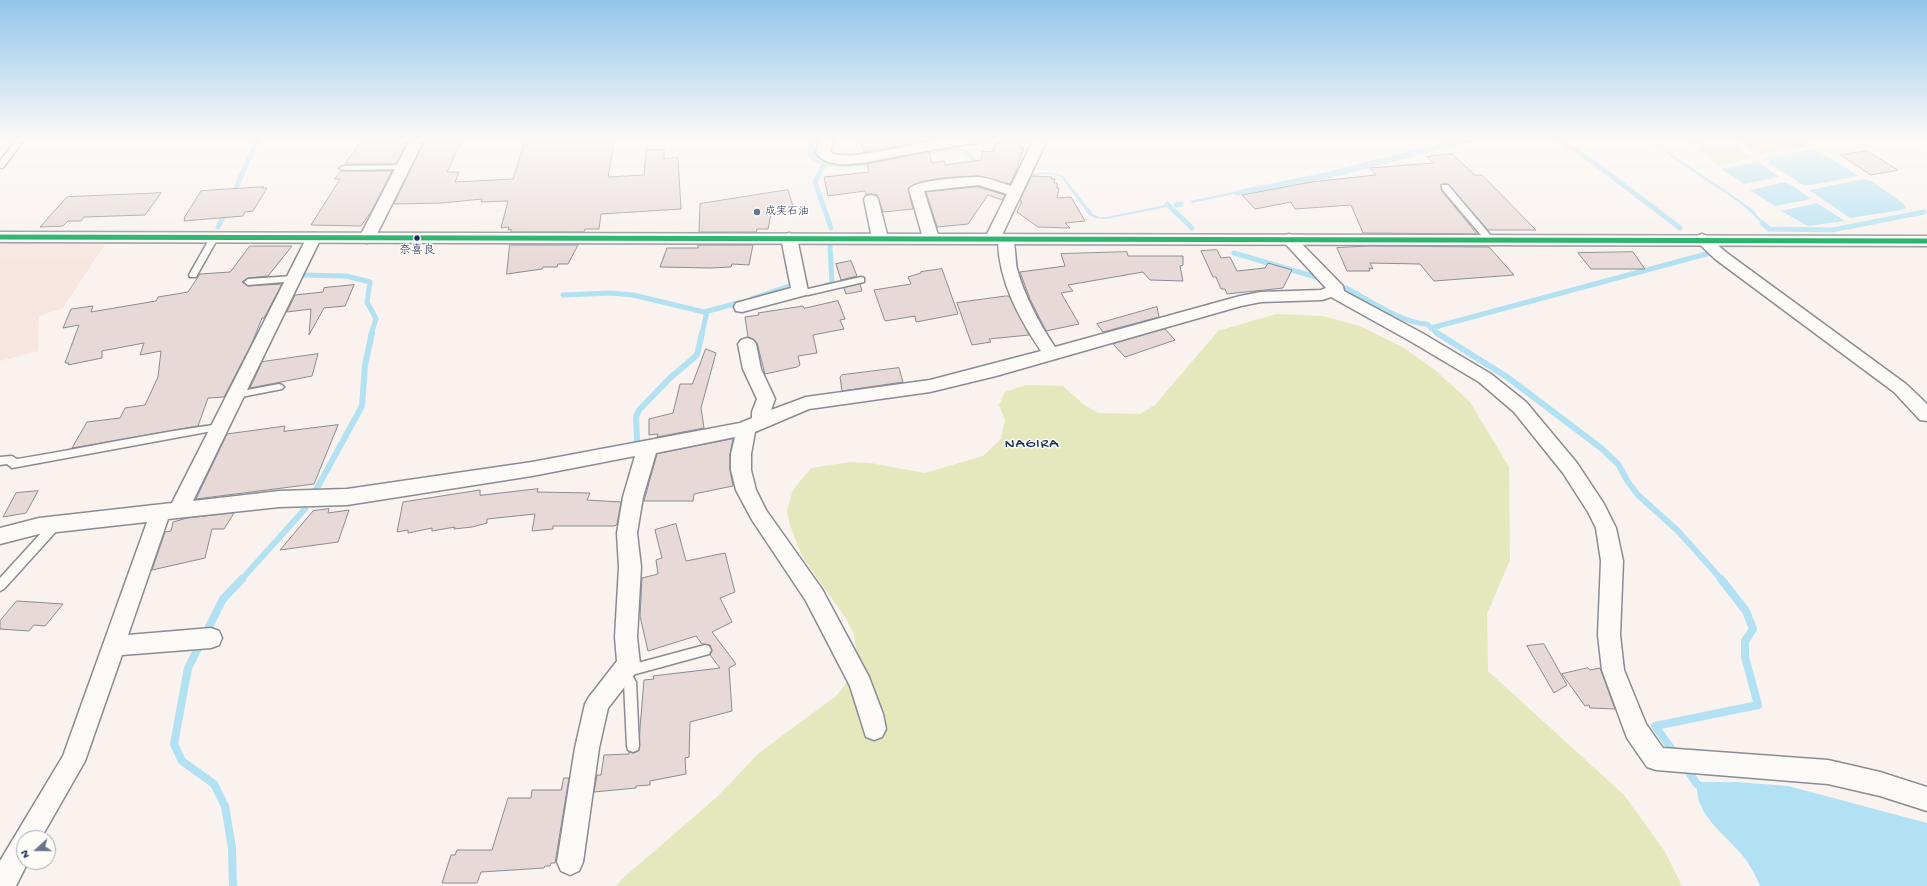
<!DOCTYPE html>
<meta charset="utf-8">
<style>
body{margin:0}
#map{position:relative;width:1927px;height:886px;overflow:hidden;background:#f9f2ee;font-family:"Gochi Hand",sans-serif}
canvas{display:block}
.north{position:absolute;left:16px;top:830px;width:40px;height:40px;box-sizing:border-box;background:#fdfcf7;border:1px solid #a3aaba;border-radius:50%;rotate:249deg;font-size:11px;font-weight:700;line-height:16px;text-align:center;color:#1b2f5e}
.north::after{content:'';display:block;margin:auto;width:14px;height:18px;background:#697390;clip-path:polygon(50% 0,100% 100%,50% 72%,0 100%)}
</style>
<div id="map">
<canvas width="1927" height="886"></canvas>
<div class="north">N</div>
</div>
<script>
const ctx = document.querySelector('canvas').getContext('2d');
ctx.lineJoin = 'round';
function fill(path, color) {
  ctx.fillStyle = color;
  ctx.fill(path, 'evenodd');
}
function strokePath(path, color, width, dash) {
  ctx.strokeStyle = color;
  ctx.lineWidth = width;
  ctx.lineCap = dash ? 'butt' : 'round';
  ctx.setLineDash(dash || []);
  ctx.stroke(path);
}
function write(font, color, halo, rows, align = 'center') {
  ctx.font = font + ' "Gochi Hand","Klee One",sans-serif';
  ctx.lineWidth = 3;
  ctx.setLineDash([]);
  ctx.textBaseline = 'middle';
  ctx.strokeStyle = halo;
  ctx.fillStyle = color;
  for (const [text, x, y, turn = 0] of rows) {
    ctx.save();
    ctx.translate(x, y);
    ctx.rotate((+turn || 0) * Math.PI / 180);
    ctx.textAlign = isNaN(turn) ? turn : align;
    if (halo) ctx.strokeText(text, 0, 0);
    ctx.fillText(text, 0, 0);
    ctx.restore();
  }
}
fill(new Path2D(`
 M0,244h105l-42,64 -24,8 -1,35 -38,10z`), '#f7e6e0');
fill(new Path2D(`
 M1680,138h44l2,1 -36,6z
 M1734,138h63l12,8 -50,9z
 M1731,143l22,15 -35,7 -22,-17z
 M1276,314l47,2 37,10 44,22 31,22 35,32 39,65 1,93 -23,54 1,57 136,124 40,55 18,36h-1066l6,-7 96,-83 41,-43 77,-57 17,-21 3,-24 -2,-17 -9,-17 -42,-59 -13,-32 -3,-16 6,-20 18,-22 39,-6 20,1 55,10 58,-17 18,-17 4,-19 -6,-15 6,-13 21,-7 37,1 20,18 15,9 42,1 15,-9 63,-74z`), '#e4e8bc');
fill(new Path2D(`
 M812,138h6l-4,9 1,8 14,8 17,1 109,-17c24,3 22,24 47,29 20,4 41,-10 61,0l30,38 6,3h8l58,-12 2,2 -61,12 -11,-1 -6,-3 -28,-38c-18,-9 -48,6 -70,1 -15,-4 -19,-21 -32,-28 -34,3 -126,32 -151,7v-10z
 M1478,138h8l-160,41 -92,15 -42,9 -2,-2 43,-9 94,-15z
 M1648,138l93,63 12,9 15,19h-2c-20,-25 -44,-38 -70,-55 -17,-11 -32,-24 -48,-36z
 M1815,149l44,27 -54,10 -37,-23 3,-1 -6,-4z
 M1758,162l22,15 -36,7 -23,-15z
 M1864,179l7,2 32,22 3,5 -4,2 -52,8 -41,-28z
 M1785,182l10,5 16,12 -36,7 -25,-16z
 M1817,203l28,18 -37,5 -27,-15z
 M1703,782h34l51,4 139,37v63h-167c-4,-10 -10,-21 -17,-30 -17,-21 -48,-41 -46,-71z`), '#b1e1f2');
strokePath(new Path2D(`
 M1557,138l39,26 84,64
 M824,164l-9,18 16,46
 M1237,193l89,-18 145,-37
 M233,195l25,-57
 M1167,204l25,24
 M1176,205l5,-1
 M1762,223l7,6 63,1 92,-18
 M218,227l8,-16
 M1234,253l82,24
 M300,275l46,1 24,6 -3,20 9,17 -5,15
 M824,286l8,-3 -2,-37
 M1346,288c21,11 58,36 81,36l11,10
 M563,295l48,-2 22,2 71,17 38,-10
 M751,299l38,-13
 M1431,328l279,-75
 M702,334l5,-23`), '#b1e1f2', 5);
strokePath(new Path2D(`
 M1437,333l70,44 94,71 17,16 10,18 10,13 40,36 44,49
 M637,440l-1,-23 3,-7 31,-32 27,-23 5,-22
 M316,490l46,-84 3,-41 7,-32
 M241,580l64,-71`), '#b1e1f2', 6);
strokePath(new Path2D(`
 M1676,755l-21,-29 103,-21 -13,-48v-16l8,-12 -7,-18 -25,-32
 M1685,767l12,17 7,4
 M233,886l-1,-38 -7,-42 -11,-22 -32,-23 -8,-17 14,-76 35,-69 19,-20`), '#b1e1f2', 8);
const building = new Path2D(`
 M364,138h45l-13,26h-51z
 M426,138h37l-16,34h12l-4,10 58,-3 11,-35 91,-6 -7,39 36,-2 2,-25 18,-1v10l14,-2 3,52 -80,5 -2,15h-14l-1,3h-73v-3l-3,1 1,-3 -8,1 7,-27 -27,1 1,-3 -40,4 -48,1z
 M861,138h64v3l-61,11z
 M1000,141l21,2 -2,4h5l-8,24 -6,13 -32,-8 -37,2 -21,4 -12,7 5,20 -30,3 -6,-17 -11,-1 -1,-3 -37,5 -4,-19 45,-5 -2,-8 62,-12 3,11 12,-2 1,4 36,-5 1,-9 11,1 2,-9h5z
 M1867,151l31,19 -27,5 -31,-20z
 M1452,154l23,21h7l54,55h-48l-40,-46h-7v6l36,44 -114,-1 -12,-28 -56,4 -4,-7 -36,7 -13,-14 69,-13 65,-7 -6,-7 63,-5 -6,-6z
 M341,171h51l-21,41 -10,14 -50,-1 29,-46h-5z
 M1032,176l20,1 -1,2h4l-1,4h3v5h2l-2,10 14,-1 14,24 -20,2 5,5 -32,-1 -21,-15 5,-11h-2z
 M263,187l-1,1h5l-14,23 -8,1 -2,4 -59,5 1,-3h-1l17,-27z
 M978,187l27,8 -3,5 -14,-5 -20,29 -31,3 -11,-35z
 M788,190l6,20 -23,4 -3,15h-11l-1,3h-57l1,-28z
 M161,193l-16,22 -61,2 -3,4h-13l-5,5 -23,1 27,-30z
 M510,245h68l-10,19h-10l-1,3h-14l-1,2 -35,5z
 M698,245h55l-4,20 -17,-1 -1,3 -20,1 -51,-1 7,-19h31z
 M250,246h42l-24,30 -20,2 -6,4 6,4 34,-2 -18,34h-2l-10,25 -28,54 -16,1 -10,28 -126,22 15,-26 33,-4 5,-10 20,-3 13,-28 3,-26 -21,4 4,-12 -42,8v7l-34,7 1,-2h-4l14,-38 -16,3 8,-19 22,-3 -2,6 65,-11 2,-4 30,-5 12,-18 30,-2z
 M1369,246l120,1 25,28 -80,6 -14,-17 -50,-1 3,6 -4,-1 1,3h-23l-10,-23z
 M1217,250l4,8 9,-1 7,14 28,-3 3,-5 24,7 -9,18 -56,6 -2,-5h-4l-5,-12h-3l-12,-26z
 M1127,252l1,4h55v9l-3,1 3,15 -33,-1 -7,-8 -75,13 5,6 -12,2 18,31 -33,7 -16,-32 -10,-27 45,-6 -4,-12z
 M1633,252l12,17h-54l-13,-16z
 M851,261l6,15 -16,4 -5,-16z
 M942,269l16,45 -42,8 -1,-6 -30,5 -11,-31 37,-6 -3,-7 13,-4v-1z
 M860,284l2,7 -16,3 -2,-6z
 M354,285l-9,21 -21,2 -15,27 2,-26 -24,3 8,-17 28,-3 1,-4z
 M1006,296h3l20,39 -40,4 2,3 -19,3 -15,-42z
 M838,301l7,18 -5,1 4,9 -31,6 4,18 -19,3 2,9 -3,2 -32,7 -8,-31 -4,-4 -5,-2 -3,-20 14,-2 -1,-2 45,-7 1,2z
 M1157,307l2,10 -56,15 -6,-8z
 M1165,329l10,11 -50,17 -12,-13z
 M706,349l10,4 -15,55 3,20 -47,9 1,-3 -9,1v-16l24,-6 7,-29h12z
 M318,354l-6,22 -62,12 12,-26z
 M899,368l4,14 -61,9 -2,-14 2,-2z
 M338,425l-24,59 -118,15 31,-65 58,-8 -1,5z
 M733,439l-3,15v16l3,16 -39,8 -1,7h-49l13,-47z
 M538,489l-1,3 53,1 -3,7 34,2 -4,22 -2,2h-62v3l-21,2 3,-17 -48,5v4l-15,4 -18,2 1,-2 -23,4v-3l-24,5v-3l-11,2 6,-30 77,-12v5z
 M38,491l-12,22 -23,4 13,-24z
 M329,509l-1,4 21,-3 -11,32 -58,8 33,-39z
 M234,513l-10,16h-12l-7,29 -53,12 13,-38 6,-1 2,-9 14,-4z
 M676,524l10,37 39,-8 10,39 -15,6 12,24 -20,10 24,32 -7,4 3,43 -42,11 -1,35 -4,1 1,16 -36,7v4l-14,1v2l-42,4 3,-17h4l3,-20 25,-1v-2l5,1 5,-3 1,-22 4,-48 10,-1 -1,-3 67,-8 -10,-13 2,-4 -2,-6 -8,-1 -6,-8 -48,15 -8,-35 2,-38 16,-4 -2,-14 6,-2 -7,-28z
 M17,601l46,3 -18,22 -11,-1 -5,6 -29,-2v-8z
 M1544,644l23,41 -13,8 -27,-47z
 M1588,668l2,2 10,-2 15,41 -25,-1 -1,-3 -4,1 -23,-32z
 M564,778h5l-14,85h-4l-1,3h-5l-1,2 -63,4 -4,11h-35l9,-28h4l2,-5h35l16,-52h23l1,-8h29z`);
fill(building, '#e7d9d7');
strokePath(building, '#8b8c93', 1);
const service = new Path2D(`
 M18,138h7l-22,30h-3v-7z
 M403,165h3v4l-63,1 -4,-2 4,-2z
 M1442,185h6l44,52v4h-6l-44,-52z
 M211,236h3l4,2 -22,39h-6l-1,-2z
 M293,276l3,1v4l-48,4 -4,-3 4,-3z
 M861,277l3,1v4l-56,13 -11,-2 -1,-2 4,-3 8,1z
 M279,384l3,1 2,2 -2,2 -46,9 -5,-3 5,-3z
 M220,424l5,3 -2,2 -211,39 -5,-4 -7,1v-8l12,-1 5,3c68,-11 135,-26 203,-35z
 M56,520l4,1 1,3 -1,3 -56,62 -4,2v-13l52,-57z
 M705,645l4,1 2,4 -2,4 -77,21 4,7 3,64 -1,4 -5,2 -5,-2 -1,-4 -3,-63 -7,-11 2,-4z`);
const minor = new Path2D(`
 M411,138h14l-50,100 -3,3 -5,2 -5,-2 -3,-3z
 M819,138h14l-3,14c15,12 96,-12 118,-14 15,-1 29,0 44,0l-2,3 -5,1c-30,3 -58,9 -88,14 -18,4 -39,9 -57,8 -10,-1 -18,-3 -24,-11z
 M1034,138h14l-46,97 9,1c5,6 4,24 6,33 8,28 22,54 38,78l185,-51 21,-4 60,-2 5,-2 -45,-49 3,-3 5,-2 5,2 49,50 1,5 78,42 69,41 35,28 51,61 27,41 12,24 7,33 -3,74 4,35 22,54 17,24 165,12 52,12 47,15v24l-47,-15 -52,-12 -172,-14 -9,-3 -20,-29 -25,-68 -4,-35 3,-74 -5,-33 -8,-16 -25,-39 -49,-61 -35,-30 -69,-41 -79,-44 -9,3 -61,2 -20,4 -245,70 -66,16 -121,17 -54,23 -4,22v16l5,20 10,20 56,79 47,88 14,37 3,15 -4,8 -8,3 -8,-3 -16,-51 -44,-85 -54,-81 -16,-30 -5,-20v-16l4,-17 -79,16 -13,44 -6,36 4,34 -4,70 3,27 -3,7 -29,37 -9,40 -16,114 -4,9 -9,4 -9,-4 -4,-9 18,-114 10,-44 4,-7 28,-36 -2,-24 4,-70 -2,-34 6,-36 12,-41 -103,20 -185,29 -68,2 -111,12 -40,116 83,-7 8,3 3,7 -3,7 -8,3 -89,7 -37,106 -44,77h-17v24h4l-12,24h-16v-25l63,-105 84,-234 -108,12 -39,10v-16l39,-10 133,-15 136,-268 5,-2 5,2 3,3 -128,263 86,-10 68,-2 185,-27 208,-39 12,-5v-6l5,-13 -14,-30 -5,-25 3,-4 6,-2 6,2 3,4 5,25 14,30 -4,11 35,-13 124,-17 111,-29c-22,-33 -42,-69 -43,-110h-10l-3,-3 22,-44 -29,-9 -54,6 15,47 -3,3 -5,2 -5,-2 -3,-3 -14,-49c6,-9 57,-12 69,-12 10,0 23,6 33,9z
 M871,195l5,1 2,3 10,39 -3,3 -5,2 -5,-2 -3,-3 -8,-39 2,-3z
 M789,233l5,2 3,3 11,53 -2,4 -64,17 -6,-1 -2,-4 2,-4 55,-15 -10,-50 3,-3z
 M1702,234l5,2 20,17 179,131 21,20v17l-7,-1 -26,-28 -179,-133 -21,-20 3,-3z`);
const secondary = new Path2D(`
 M0,232l1927,4v10l-1927,-4z`);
strokePath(service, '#8b8c93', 3);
strokePath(minor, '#8b8c93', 3);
strokePath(secondary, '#8b8c93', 3);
fill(service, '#fbfaf7');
fill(minor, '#fbfaf7');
fill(secondary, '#fbfaf7');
strokePath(new Path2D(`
 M0,237l1927,4`), '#00a651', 5);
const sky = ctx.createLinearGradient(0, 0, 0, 262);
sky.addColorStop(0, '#92c6ec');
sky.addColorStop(0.53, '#fcf9f7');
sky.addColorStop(1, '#fcf9f700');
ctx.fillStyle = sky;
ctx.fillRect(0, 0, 1927, 262);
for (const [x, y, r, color] of [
 [757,212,4,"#697390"],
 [417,238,3.5,"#1b2f5e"]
]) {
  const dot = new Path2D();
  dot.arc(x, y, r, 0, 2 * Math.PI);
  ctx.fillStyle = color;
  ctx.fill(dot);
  strokePath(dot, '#fdfcf7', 1.5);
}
write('11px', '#1b2f5e', '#fdfcf7', [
 ["成実石油",765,212]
], 'left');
write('12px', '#1b2f5e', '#fdfcf7', [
 ["奈喜良",417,251]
]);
ctx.letterSpacing = '1px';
write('15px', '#1b2f5e', '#fdfcf7', [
 ["NAGIRA",1032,445]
]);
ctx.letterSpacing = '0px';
</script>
